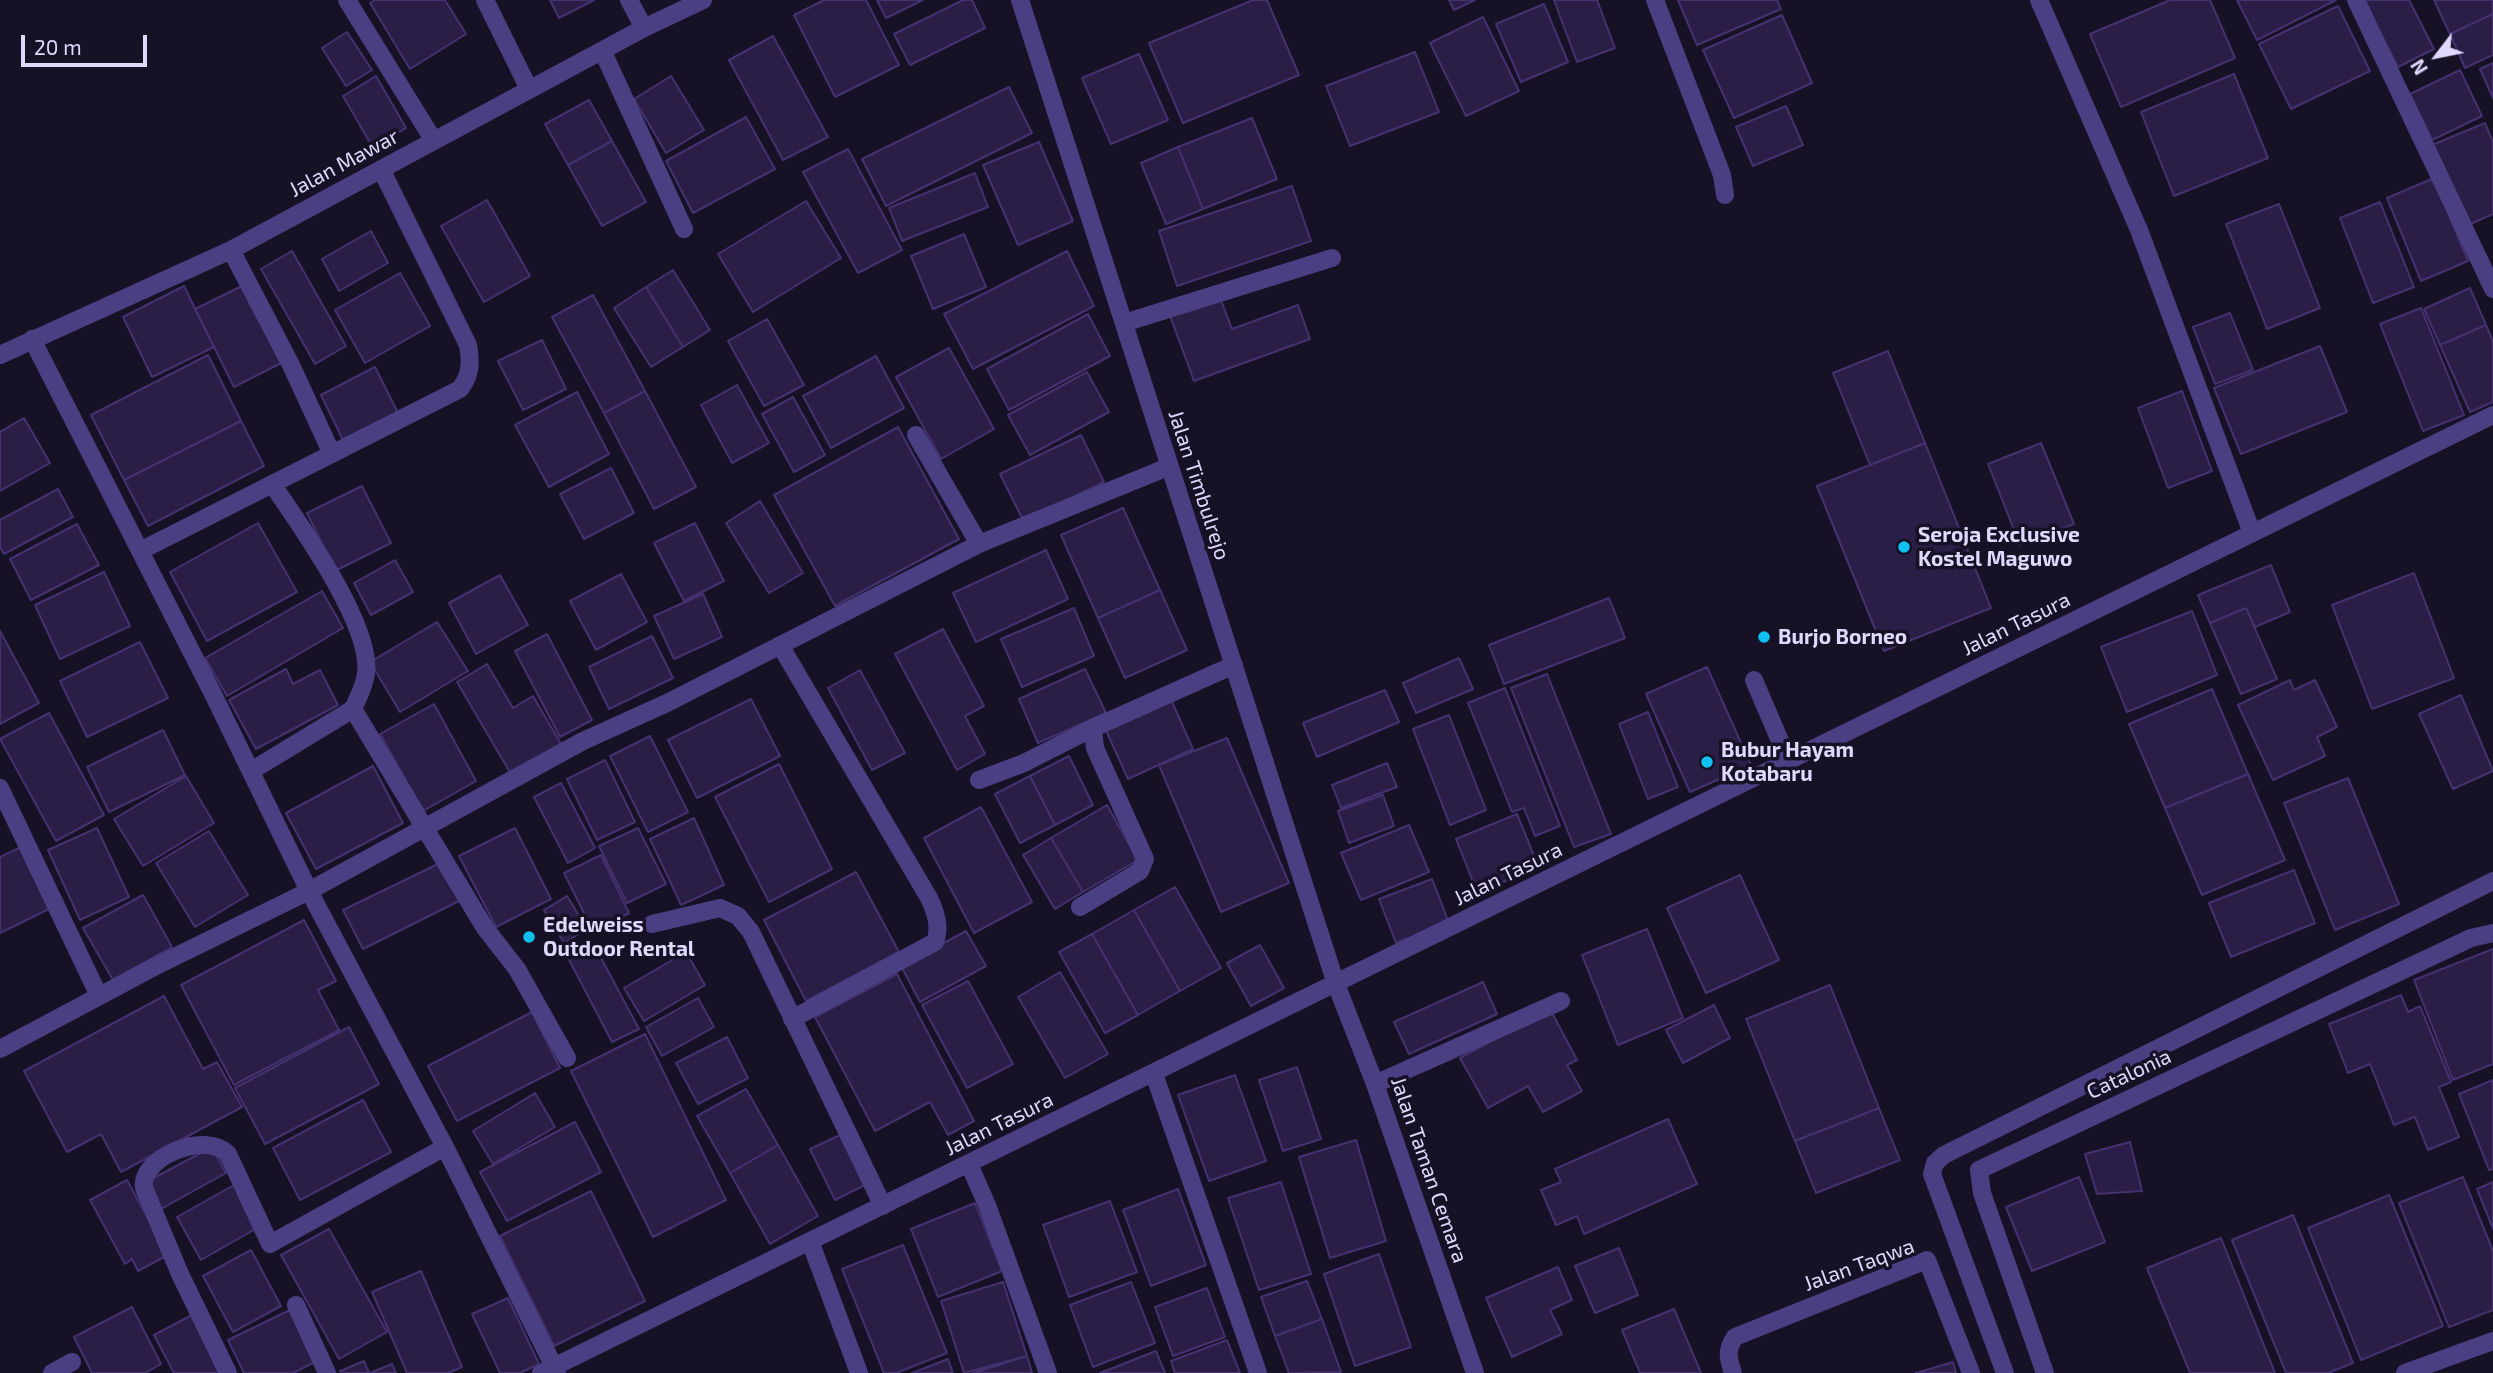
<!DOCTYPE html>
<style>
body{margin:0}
#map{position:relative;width:2493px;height:1373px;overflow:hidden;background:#171126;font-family:"Exo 2",sans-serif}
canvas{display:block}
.north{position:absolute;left:2402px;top:21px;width:70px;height:70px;-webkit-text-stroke:5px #171126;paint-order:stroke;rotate:238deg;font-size:19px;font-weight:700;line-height:28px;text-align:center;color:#e0d8fd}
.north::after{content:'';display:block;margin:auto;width:24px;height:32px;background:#e0d8fd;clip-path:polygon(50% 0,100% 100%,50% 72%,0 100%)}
.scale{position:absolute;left:21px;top:35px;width:126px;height:32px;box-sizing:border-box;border:4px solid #e0d8fd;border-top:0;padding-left:9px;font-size:21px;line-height:24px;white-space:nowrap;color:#e0d8fd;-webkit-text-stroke:5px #171126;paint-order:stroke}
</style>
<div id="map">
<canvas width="2493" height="1373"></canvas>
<div class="north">N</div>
<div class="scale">20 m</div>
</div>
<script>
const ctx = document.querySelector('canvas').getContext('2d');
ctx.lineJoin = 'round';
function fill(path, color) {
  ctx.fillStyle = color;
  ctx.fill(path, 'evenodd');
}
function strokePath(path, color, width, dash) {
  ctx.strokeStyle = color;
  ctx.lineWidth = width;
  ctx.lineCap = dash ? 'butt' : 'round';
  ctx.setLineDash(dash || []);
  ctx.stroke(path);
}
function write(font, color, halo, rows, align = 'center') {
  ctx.font = font + ' "Exo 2",sans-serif';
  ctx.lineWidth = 7;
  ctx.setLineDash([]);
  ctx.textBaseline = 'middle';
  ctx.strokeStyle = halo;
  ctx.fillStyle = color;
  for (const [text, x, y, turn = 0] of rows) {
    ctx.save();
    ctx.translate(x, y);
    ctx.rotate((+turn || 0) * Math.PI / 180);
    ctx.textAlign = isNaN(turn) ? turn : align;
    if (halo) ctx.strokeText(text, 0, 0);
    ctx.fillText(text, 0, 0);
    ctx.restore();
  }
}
const building = new Path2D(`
 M375,0h70l21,34 -56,35 -40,-66z
 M550,0h44l-35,18z
 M824,0h42l33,65 -64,32 -41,-82z
 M877,0h46l-37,18z
 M963,0h9l13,28 -75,37 -16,-31z
 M1253,0h14l32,75 -116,48 -34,-80z
 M1449,0h26l-21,10z
 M1554,0h43l18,48 -38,14z
 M1678,0h99l4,9 -84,36z
 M2170,0h40l25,58 -114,49 -31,-73z
 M2237,0h99l-79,40z
 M2363,0h46l25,49 -36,18z
 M2434,0h59v14l-43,20z
 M1544,4l24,58 -47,20 -25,-58z
 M2338,6l32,65 -79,38 -32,-65z
 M2493,14v41l-28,13 -15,-34z
 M1782,15l30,68 -78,35 -31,-68z
 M1483,17l36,74 -53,25 -36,-73z
 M347,32l25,38 -26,16 -24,-38z
 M773,36l55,101 -45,23 -54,-100z
 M1415,52l24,60 -89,34 -24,-60z
 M1139,54l29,66 -57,24 -29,-66z
 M2493,63v35l-13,-29z
 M2460,70l22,46 -50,24 -22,-46z
 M2234,74l34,84 -94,38 -33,-84z
 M376,76l30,52 -33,20 -30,-52z
 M671,76l33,54 -38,23 -32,-54z
 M1009,87l23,46 -146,73 -24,-47z
 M589,100l23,41 -44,24 -23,-41z
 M1786,106l17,39 -50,21 -17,-39z
 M746,117l29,52 -82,44 -27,-52z
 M1252,118l25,61 -74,30 -25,-62z
 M2485,123l8,19v72l-27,12 -34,-81z
 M612,141l34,61 -44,24 -34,-61z
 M1039,142l34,79 -55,24 -35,-80z
 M1178,147l25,62 -37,15 -25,-61z
 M848,149l54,101 -44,23 -55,-101z
 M975,173l13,34 -86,34 -13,-33z
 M2434,178l34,83 -47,20 -34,-83z
 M1292,186l19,55 -134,45 -18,-55z
 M487,200l43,76 -46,26 -43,-76z
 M806,201l35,57 -88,54 -35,-58z
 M2380,202l34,85 -41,16 -33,-85z
 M2279,204l41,104 -53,21 -41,-105z
 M371,231l17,32 -49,28 -17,-32z
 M964,234l22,53 -53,22 -22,-53z
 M292,251l54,95 -31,18 -54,-95z
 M1067,251l27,55 -121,63 -29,-55z
 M673,270l37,60 -27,17 -37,-60z
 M400,273l30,53 -65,37 -30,-53z
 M244,285l39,77 -49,25 -39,-78z
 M184,286l30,61 -62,30 -29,-60z
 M646,287l37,60 -32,20 -37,-59z
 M2470,288l16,37 -46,20 -16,-36z
 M593,295l52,96 -41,22 -52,-96z
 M1219,295l13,34 66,-24 12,34 -116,42 -25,-68z
 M2421,308l43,107 -41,16 -43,-107z
 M2230,313l23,57 -38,14 -22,-57z
 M1088,314l22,42 -101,54 -22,-41z
 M767,319l37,66 -40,21 -36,-65z
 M2486,325l7,17v60l-23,10 -30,-67z
 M542,340l24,49 -43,21 -25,-49z
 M2320,346l27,66 -106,42 -27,-66z
 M949,348l45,81 -53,30 -45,-82z
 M1888,351l37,92 -55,22 -37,-92z
 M208,355l33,66 -117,59 -33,-65z
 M876,356l28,52 -73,40 -28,-52z
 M375,367l23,46 -55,27 -22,-45z
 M1087,372l22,40 -79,43 -22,-40z
 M737,385l32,58 -37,20 -31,-58z
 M645,391l51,96 -42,22 -50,-96z
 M2182,391l30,80 -44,17 -30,-80z
 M577,392l32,62 -60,33 -34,-62z
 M793,397l32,58 -31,17 -32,-58z
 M24,418l26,45 -50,28v-59z
 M241,421l23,45 -116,60 -24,-46z
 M898,427l61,112 -124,67 -61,-111z
 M1081,435l23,47 -80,40 -24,-48z
 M1925,443l66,165 -107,43 -67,-165z
 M2041,443l33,81 -54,21 -32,-81z
 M611,468l23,45 -50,26 -24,-45z
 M362,486l29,57 -56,28 -28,-58z
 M58,489l15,28 -69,37 -4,-7v-27z
 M760,501l43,72 -34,20 -43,-70z
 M1123,508l37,82 -62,28 -37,-83z
 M258,523l39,69 -90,49 -37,-69z
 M695,523l29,58 -40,20 -30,-58z
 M77,524l22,41 -68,35 -21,-41z
 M1046,550l22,49 -92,43 -23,-49z
 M395,560l18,32 -42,23 -17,-32z
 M2271,565l19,47 -35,15 -9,-19 -36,15 -12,-28z
 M104,572l26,54 -70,33 -25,-54z
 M2414,573l40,105 -82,31 -40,-104z
 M621,574l26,48 -51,28 -26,-49z
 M500,575l28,50 -52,29 -27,-51z
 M1160,590l27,60 -62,28 -27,-60z
 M322,591l21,37 -116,68 -22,-38z
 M703,594l19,43 -48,22 -20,-43z
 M1609,598l16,40 -121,46 -15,-39z
 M1074,608l20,48 -72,31 -21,-48z
 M2246,608l31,71 -36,15 -31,-71z
 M2192,611l25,64 -90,37 -26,-65z
 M437,622l31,49 -68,41 -30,-50z
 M943,629l41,77 -19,10 20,38 -28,16 -62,-116z
 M0,631l39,72 -39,21z
 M547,634l45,86 -32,17 -45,-86z
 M652,636l21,42 -64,31 -20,-42z
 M140,642l28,56 -81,39 -27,-56z
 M1459,658l14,31 -57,24 -13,-30z
 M487,664l26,44 20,-12 28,48 -50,30 -54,-92z
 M1707,667l44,98 -61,27 -44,-98z
 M286,669l7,15 27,-14 18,35 -82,44 -27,-49z
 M1085,669l21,44 -68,30 -19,-44z
 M860,670l45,83 -33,17 -44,-82z
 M1547,674l64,160 -37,13 -63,-159z
 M2290,680l4,10 21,-10 22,47 -20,10 8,19 -52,24 -35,-75z
 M1505,688l55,138 -25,10 -11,-28 -12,4 -44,-109z
 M2212,689l36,85 -83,34 -36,-84z
 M1385,690l14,32 -82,35 -14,-34z
 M2461,695l32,76 -40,18 -34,-75z
 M1170,697l23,52 -65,30 -24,-53z
 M751,699l29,57 -83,42 -29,-58z
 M434,704l42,77 -53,30 -43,-77z
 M1648,712l30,75 -30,12 -29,-75z
 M49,713l55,102 -48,26 -56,-102z
 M1449,715l37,95 -36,15 -37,-96z
 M163,730l22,45 -76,37 -22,-45z
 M650,736l38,76 -40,20 -38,-76z
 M1227,738l62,145 -68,29 -62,-147z
 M1069,756l24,49 -38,20 -25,-49z
 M605,760l30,62 -38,18 -30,-61z
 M1387,763l10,24 -56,21 -9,-23z
 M779,764l53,105 -63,33 -54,-105z
 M373,766l30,57 -87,46 -30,-56z
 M2248,774l37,86 -83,35 -37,-87z
 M186,776l28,47 -71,43 -29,-47z
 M1030,776l25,49 -35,18 -25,-49z
 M2348,778l51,126 -64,26 -51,-127z
 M561,783l34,65 -27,15 -34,-66z
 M1383,795l11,31 -45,17 -11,-32z
 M1107,805l31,55 -55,32 -32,-54z
 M981,807l51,95 -58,31 -50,-95z
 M1517,814l22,54 -62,24 -21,-53z
 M694,818l30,67 -43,20 -31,-66z
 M1409,825l20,47 -68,28 -20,-47z
 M97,828l32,69 -49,23 -32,-70z
 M515,828l36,71 -55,28 -37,-71z
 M638,828l28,56 -39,19 -28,-57z
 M209,831l39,64 -53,32 -39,-64z
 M1051,838l32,54 -28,17 -32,-54z
 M25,845l30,61 -55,27v-76z
 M601,855l28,58 -36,18 -29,-58z
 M440,863l19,38 -96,48 -20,-39z
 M2294,870l21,53 -84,34 -22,-54z
 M856,872l43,80 -93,49 -42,-81z
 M1740,875l39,85 -73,33 -39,-85z
 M1432,879l17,44 -53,20 -17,-44z
 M1175,887l46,81 -41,23 -46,-81z
 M143,895l29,52 -59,33 -30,-52z
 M567,896l20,33 -23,14 -20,-33z
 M1134,910l46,81 -42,24 -46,-81z
 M304,920l32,61 -18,9 21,40 -105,55 -53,-100z
 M1647,929l36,89 -65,27 -36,-90z
 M966,931l20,35 -66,36 -19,-36z
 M1092,934l46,81 -33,18 -46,-81z
 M592,941l47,88 -27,13 -46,-88z
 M1260,945l24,43 -33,18 -24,-43z
 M2493,949v115l-40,16 -39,-100z
 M686,952l19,33 -61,36 -20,-33z
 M1060,972l48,82 -43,24 -47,-81z
 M897,974l77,147 -26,14 -18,-33 -55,29 -60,-114z
 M968,981l45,83 -46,24 -45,-83z
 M1483,982l14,32 -88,40 -15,-32z
 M1830,985l49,123 -84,33 -49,-122z
 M2401,995l7,17 12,-6 31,76 -12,5 20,50 -31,13 -13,-33 -21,8 -24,-61 -22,9 -19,-49z
 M164,996l39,73 14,-7 25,45 -121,65 -20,-38 -34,18 -43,-81z
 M698,998l16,29 -52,29 -16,-29z
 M1714,1005l16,33 -47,25 -17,-33z
 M1550,1009l27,51 -10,5 15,26 -39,21 -15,-26 -40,22 -28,-50z
 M532,1012l28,56 -103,53 -29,-55z
 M349,1027l30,57 -114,60 -30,-56z
 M645,1034l81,166 -73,37 -82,-166z
 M727,1037l21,41 -50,26 -22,-41z
 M1297,1067l24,72 -38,12 -24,-71z
 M1235,1075l31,86 -57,20 -31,-86z
 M2493,1080v89l-4,1 -30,-76z
 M746,1089l32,56 -48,28 -33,-57z
 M535,1093l20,34 -62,37 -20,-33z
 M363,1100l28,52 -91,48 -27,-52z
 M1879,1108l21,52 -84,33 -21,-52z
 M1668,1119l29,65 -113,50 -7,-18 -21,9 -15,-35 20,-8 -6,-13z
 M575,1122l26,50 -94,49 -27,-49z
 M840,1135l25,50 -30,15 -25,-51z
 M1356,1140l30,101 -56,17 -31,-101z
 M2130,1142l12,49 -45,3 -12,-40z
 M778,1145l40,71 -48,28 -40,-71z
 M212,1147l14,26 -65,36 -15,-27z
 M2079,1177l26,65 -73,29 -26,-64z
 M2463,1177l30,74v59l-44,17 -50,-124z
 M127,1180l41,75 -30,16 -6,-12 -7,5 -35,-64z
 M1281,1182l30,92 -52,16 -31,-92z
 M2493,1182v47l-16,-40z
 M234,1185l25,42 -58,33 -24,-43z
 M1178,1189l28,76 -55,21 -28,-76z
 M591,1191l54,110 -91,45 -54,-110z
 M2389,1195l54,131 -82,34 -53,-132z
 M1110,1201l27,71 -68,25 -26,-72z
 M975,1203l27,68 -64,26 -27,-68z
 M2293,1215l60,148 -25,10h-42l-54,-133z
 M329,1229l58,103 -48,27 -58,-104z
 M2221,1238l54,135h-85l-43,-105z
 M903,1245l44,108 -51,20h-12l-42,-104z
 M1619,1248l19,47 -43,18 -20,-47z
 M251,1250l30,56 -48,26 -30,-56z
 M1379,1254l32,93 -56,19 -31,-92z
 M1558,1267l14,33 -22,10 12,24 -50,23 -26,-59z
 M421,1271l41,96 -14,6h-41l-35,-81z
 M1307,1281l15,38 -47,17 -14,-39z
 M1003,1282l24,74 -63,17 -23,-72z
 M1131,1282l24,61 -62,24 -23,-62z
 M1207,1288l18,49 -52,19 -18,-49z
 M508,1298l31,66 -19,9h-20l-28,-59z
 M132,1307l29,57 -16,9h-53l-18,-36z
 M1674,1309l27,64h-61l-18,-43z
 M290,1310l25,52 -22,11h-49l-16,-33z
 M192,1315l31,58h-49l-20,-38z
 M1322,1319l19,53 -52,1 -14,-37z
 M1227,1340l13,33h-65l-4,-12z
 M1156,1351l9,22h-65z
 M1027,1356l5,17h-59z
 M948,1359l5,14h-41z
 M364,1361l5,12h-28l-1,-2z
 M1953,1362l3,11h-40z
 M392,1364l4,9h-26z`);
fill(building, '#2a1e46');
strokePath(building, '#453170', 2);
strokePath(new Path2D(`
 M347,0l87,141
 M485,0l44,89
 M629,0l15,28
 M1020,0l316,984 39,100 100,289
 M1655,0l67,175 3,20
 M2039,0l100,230 113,303
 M2356,0l137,289
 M603,52l81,177
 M231,250l60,115 41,89
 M1124,323l208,-65
 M32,339l181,355 96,197 136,256 112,226
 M0,355l231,-105 413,-222 59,-28
 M916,435l63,109
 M272,484c28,41 100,141 94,189 -1,12 -8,25 -13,36
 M140,551l320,-162c11,-14 11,-27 8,-44l-87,-176
 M780,645l149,253c7,14 12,29 6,44l-143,77
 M1754,680l35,82
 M1093,728l141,-63
 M251,771l102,-62 132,219 32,41 50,89
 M979,780l45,-17 69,-35 2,20 50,111 -5,12 -60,36
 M0,788l99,208
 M652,924l68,-16 18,8 13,16 132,274
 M0,1049l154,-82 155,-76 274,-150 84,-38 312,-159 189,-77
 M1154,1074l104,299
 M1375,1084l186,-83
 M969,1164l18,41 61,168
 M810,1241l49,132
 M296,1305l31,68
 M52,1373l20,-11
 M228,1373l-48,-99 -36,-86c-5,-30 61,-58 84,-34l42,90 175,-97
 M541,1373l1952,-958
 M1733,1373c-5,-15 -7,-23 2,-36l192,-77 44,113
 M2005,1373l-73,-199 3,-11 9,-8 549,-274
 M2045,1373l-63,-180 -3,-23 492,-232 22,-5
 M2405,1373l88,-32`), '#493f82', 18);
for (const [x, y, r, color] of [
 [1904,547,7,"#0fc1f1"],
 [1764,637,7,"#0fc1f1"],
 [1707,762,7,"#0fc1f1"],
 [529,937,7,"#0fc1f1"]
]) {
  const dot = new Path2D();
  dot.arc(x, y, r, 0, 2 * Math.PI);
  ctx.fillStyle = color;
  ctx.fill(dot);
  strokePath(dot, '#171126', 2.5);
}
write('21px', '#e0d8fd', '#171126', [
 ["Jalan Mawar",344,163,-28],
 ["Jalan Timbulrejo",1199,485,72],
 ["Jalan Tasura",2016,624,-26],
 ["Jalan Tasura",1508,874,-26],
 ["Catalonia",2129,1074,-25],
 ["Jalan Tasura",999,1124,-26],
 ["Jalan Taman Cemara",1429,1170,71],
 ["Jalan Taqwa",1859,1265,-20]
]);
write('bold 21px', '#e0d8fd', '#171126', [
 ["Seroja Exclusive",1918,535],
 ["Kostel Maguwo",1918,559],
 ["Burjo Borneo",1778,637],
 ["Bubur Hayam",1721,750],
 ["Kotabaru",1721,774],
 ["Edelweiss",543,925],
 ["Outdoor Rental",543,949]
], 'left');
</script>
